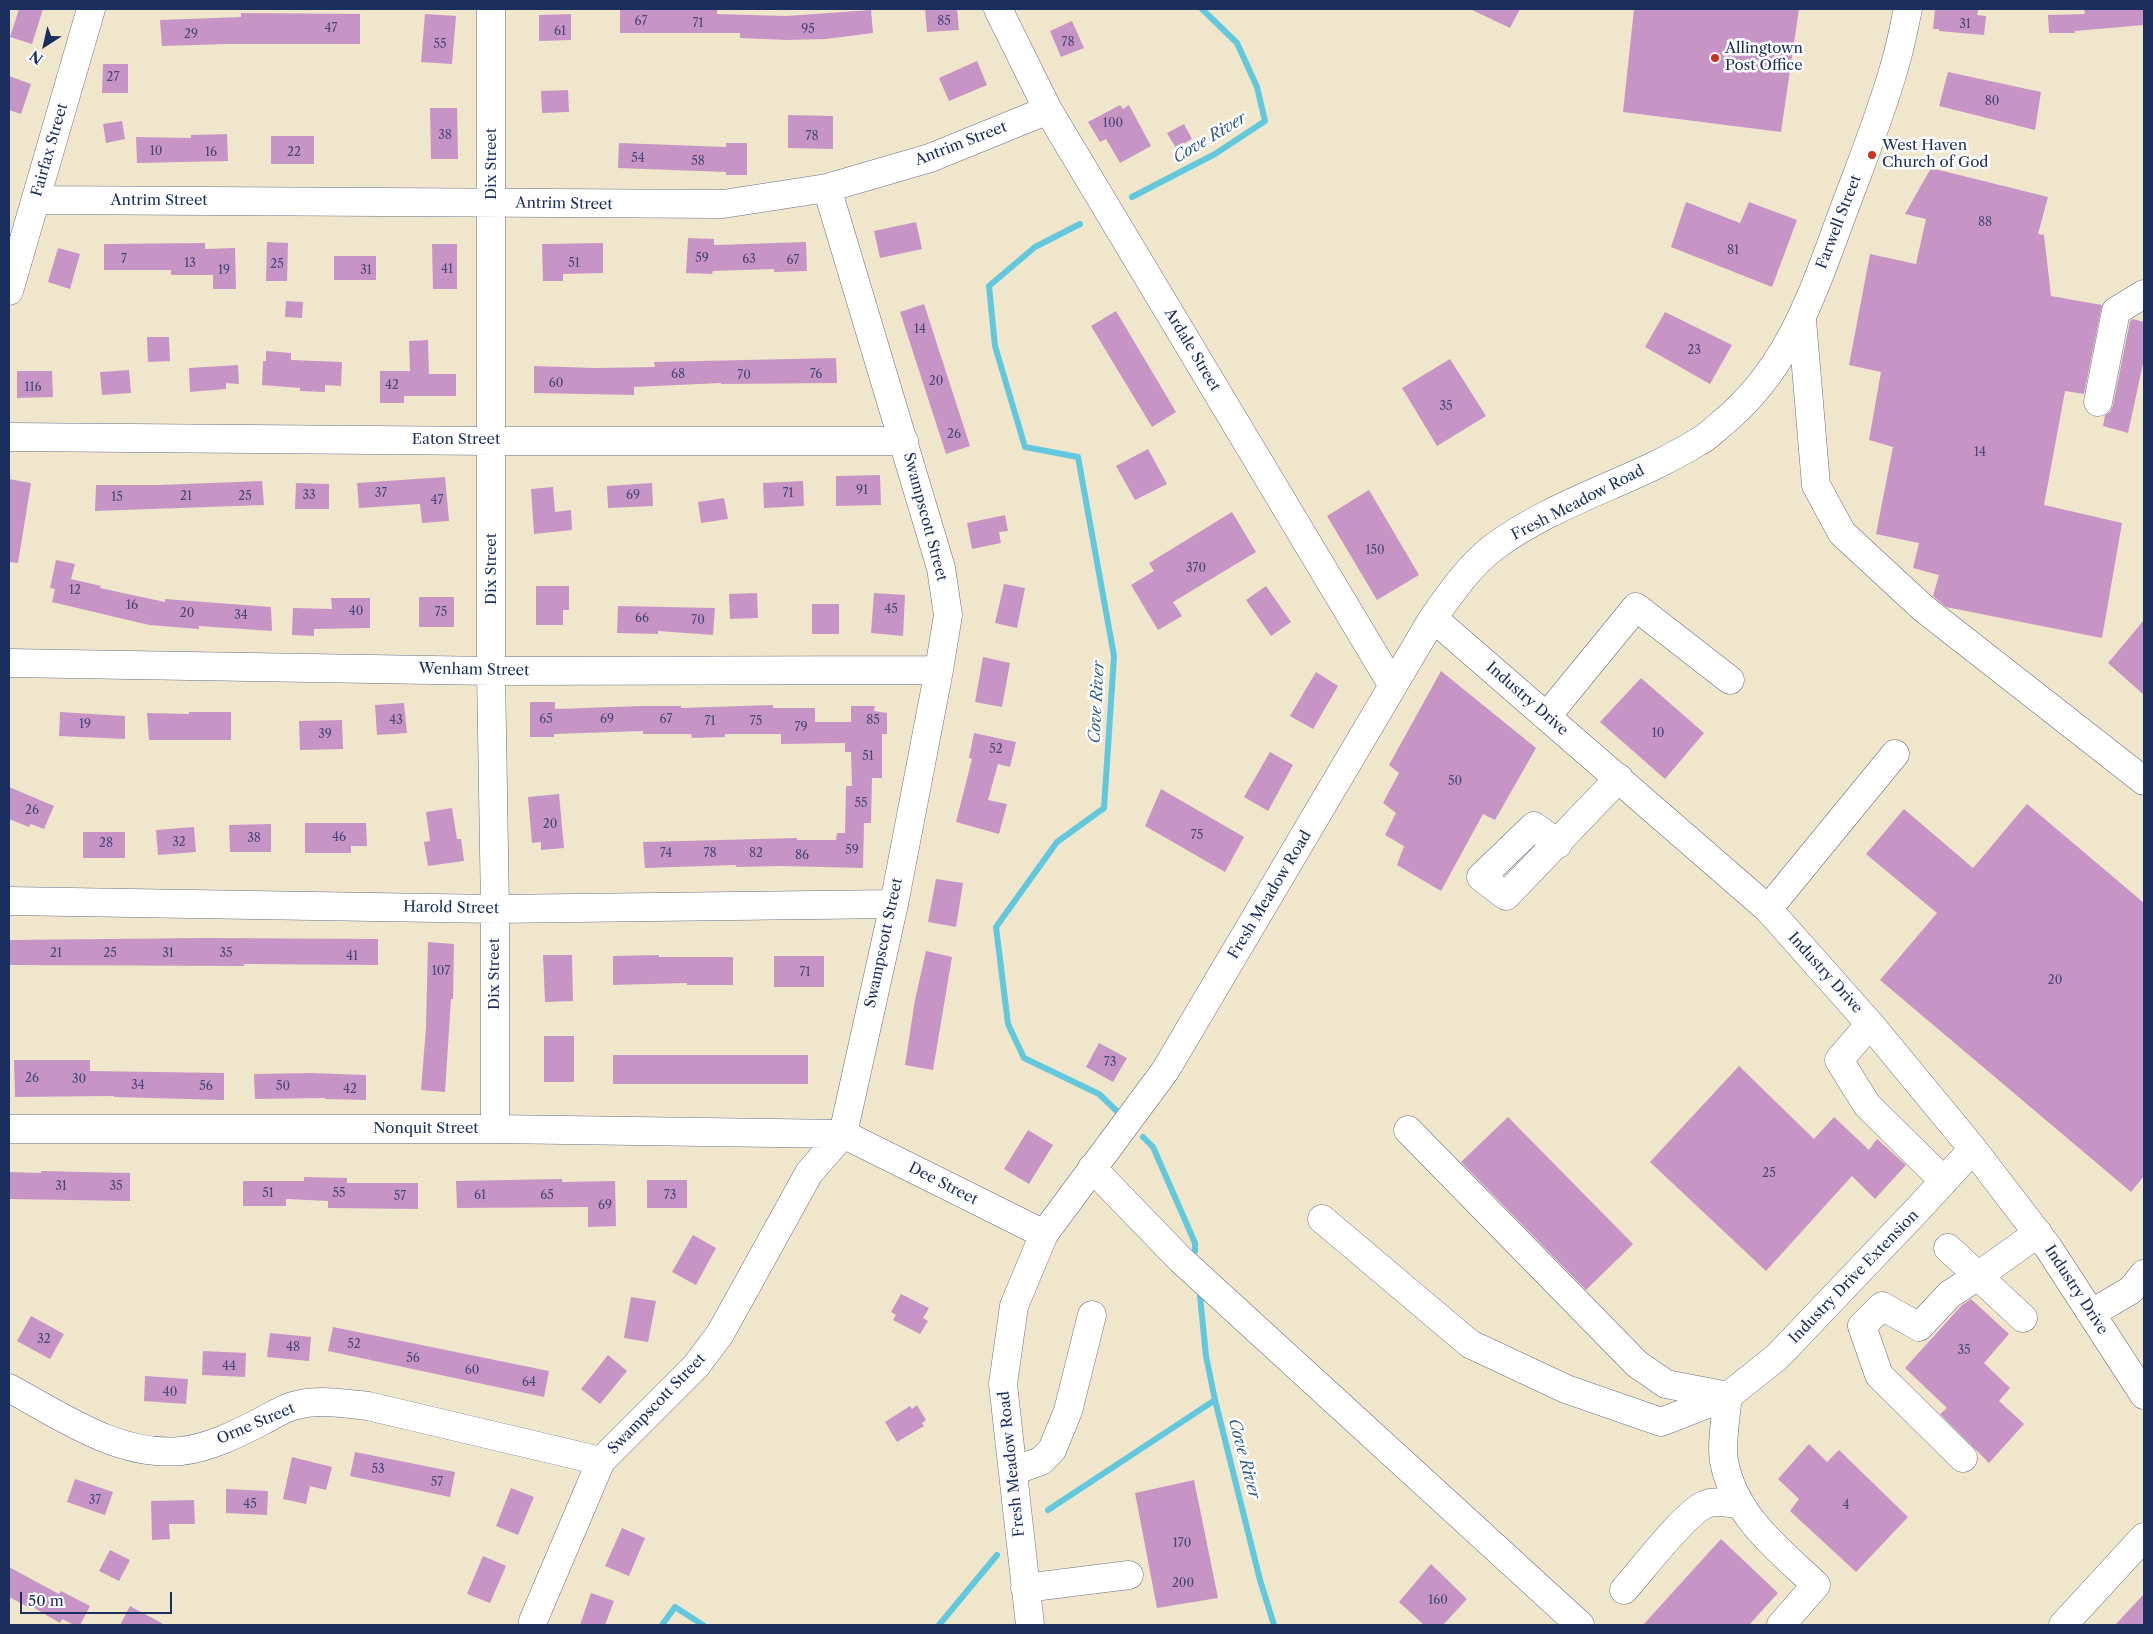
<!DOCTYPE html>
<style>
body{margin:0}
#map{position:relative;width:2153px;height:1634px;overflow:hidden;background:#f0e6cc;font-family:"Libre Caslon Text",serif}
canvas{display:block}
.frame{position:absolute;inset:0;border:10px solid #1b2f5e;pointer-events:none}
.north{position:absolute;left:20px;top:20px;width:50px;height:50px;-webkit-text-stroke:4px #fff;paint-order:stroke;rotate:215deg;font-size:14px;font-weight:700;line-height:20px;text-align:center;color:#1b2f5e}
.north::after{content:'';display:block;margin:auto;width:18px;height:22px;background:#1b2f5e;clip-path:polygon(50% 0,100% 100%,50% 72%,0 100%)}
.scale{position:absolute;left:20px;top:1592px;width:152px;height:22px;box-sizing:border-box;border:2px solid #1b2f5e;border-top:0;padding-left:6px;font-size:15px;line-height:18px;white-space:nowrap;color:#1b2f5e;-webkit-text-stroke:4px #fff;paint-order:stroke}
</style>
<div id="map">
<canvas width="2153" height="1634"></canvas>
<div class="frame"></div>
<div class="north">N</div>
<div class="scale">50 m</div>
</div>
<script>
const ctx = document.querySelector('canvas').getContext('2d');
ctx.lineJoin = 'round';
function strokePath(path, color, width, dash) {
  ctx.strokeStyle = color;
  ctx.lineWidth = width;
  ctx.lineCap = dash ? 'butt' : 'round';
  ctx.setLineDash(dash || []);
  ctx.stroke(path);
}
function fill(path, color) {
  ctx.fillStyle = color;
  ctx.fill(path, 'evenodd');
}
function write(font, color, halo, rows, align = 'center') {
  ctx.font = font + ' "Libre Caslon Text",serif';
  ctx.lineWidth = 5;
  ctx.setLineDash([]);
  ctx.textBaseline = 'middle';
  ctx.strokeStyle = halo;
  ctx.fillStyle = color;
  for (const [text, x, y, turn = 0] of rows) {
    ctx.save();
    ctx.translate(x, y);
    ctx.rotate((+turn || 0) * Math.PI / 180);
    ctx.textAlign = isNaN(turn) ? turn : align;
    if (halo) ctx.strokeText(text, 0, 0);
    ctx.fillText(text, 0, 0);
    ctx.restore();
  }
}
strokePath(new Path2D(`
 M1132,197l83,-43 50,-33 -8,-34 -20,-44 -35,-34
 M1080,224l-45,23 -46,39 6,60 30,101 53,10 36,199 -10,152 -47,34 -61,85 12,97 16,34 75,36 23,22
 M1143,1137l10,10 42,96v8
 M1200,1296l6,60 9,44 45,180 14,45
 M1048,1510l167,-110
 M662,1625l13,-18 28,18
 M939,1625l58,-70`), '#61c8de', 6);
fill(new Path2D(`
 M19,9h24l-11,35 -22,-7z
 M925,9h32l2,21 -32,2z
 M1470,9h50l-10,19z
 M1634,9h165l-18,123 -158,-20z
 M1935,9l43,1 -1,5 9,1 -2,19 -45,-4v-2h-6z
 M2084,9h60v16l-69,6v2h-26l-1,-18 37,-1z
 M620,10h97v4l69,2 85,-6 2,23 -47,6 -39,1 -47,-2v-5h-120z
 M241,13l119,1v30h-134l-64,2 -2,-26 81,-3z
 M425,14l31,2 -4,48 -31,-2z
 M571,14v26l-32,1v-26z
 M1072,21l12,27 -23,9 -11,-26z
 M977,61l10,24 -38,16 -10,-23z
 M103,64h25v29h-26z
 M1948,72l93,20 -6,38 -96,-24z
 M9,76l22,8 -10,30 -12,-4z
 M568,90l1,22 -27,1 -1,-22z
 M1120,105l3,4 6,-4 22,41 -31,17 -14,-24 -6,3 -12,-20z
 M430,108h27l1,51h-27z
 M788,115l45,1v33l-45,-1z
 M122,121l3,18 -19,4 -3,-19z
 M1184,124l8,15 -16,9 -9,-15z
 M227,134l1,27 -91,2 -1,-26 55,1v-3z
 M271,136h43v28h-43z
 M619,143l107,4v-4h21v32h-21v-3l-108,-4z
 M1931,168l117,29 -10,37 6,1 7,61 51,9 -18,89 -19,-3 -21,114 78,18 -20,115 -156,-31 -13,-11 6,-21 -26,-7 6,-25 -43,-9 17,-87 -24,-7 12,-68 -32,-7 21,-111 46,10 10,-45 -21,-5z
 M1686,202l54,21 9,-21 48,18 -25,67 -101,-40z
 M916,222l6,27 -42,9 -6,-27z
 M688,238l26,1v6l92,-3 1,29 -33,1v-3l-61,2 -1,3 -26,-1z
 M267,242l21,1 -1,38h-21z
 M205,243v6l30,-1 1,41h-23v-14h-42v-5h-67v-26z
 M603,243v30l-40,1v7h-20l-1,-37z
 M432,244h25v45h-24z
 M58,248l22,6 -10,35 -22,-7z
 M334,256h42v24h-42z
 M286,301l17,1 -1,16 -17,-1z
 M924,304l46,142 -24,8 -46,-142z
 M1116,311l60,101 -24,15 -61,-101z
 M1665,312l67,33 -22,39 -65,-37z
 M2133,319l11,3v37l-16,74 -25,-7 2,-11 5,-3 3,-7 17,-84z
 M147,337h22l1,24 -22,1z
 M428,340l1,34h27v22h-52v7h-24v-32h30l-1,-30z
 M266,351l25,2v7l51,2 -1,24 -16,-1v7l-25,-1v-3l-38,-3 1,-24h3z
 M836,358l1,25 -116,1v-1l-87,4v8l-100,-2v-27l60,2 61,-1 -1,-5z
 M1450,359l36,57 -49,30 -35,-58z
 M238,365l1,19 -13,-1v6l-36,3 -1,-24z
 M129,370l2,23 -29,2 -2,-23z
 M17,371h35l1,26 -36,1z
 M1148,449l19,35 -32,16 -19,-34z
 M880,475l1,30 -45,1v-30z
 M445,477l4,44 -27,2 -2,-19 -61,4 -2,-25z
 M9,479l22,4 -13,80 -9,-1z
 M262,481l2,24 -169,6 1,-26h63z
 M803,481l1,25 -40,2 -1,-25z
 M296,483l33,1v25h-34z
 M652,483l1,23 -45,2 -1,-22z
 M553,487l2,25 16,-2 1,20 -38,4 -3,-45z
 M1369,490l50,85 -42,25 -50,-84z
 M724,498l4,21 -27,4 -3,-21z
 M1232,512l24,40 -83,50 9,14 -24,14 -27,-45 23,-14 -5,-8z
 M1005,515l3,16 -9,1 2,11 -29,6 -5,-26z
 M56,560l19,4 -4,15 30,7 -1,2 65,14v-3l106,8 1,24 -73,-5v3l-50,-4 -97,-23 3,-13 -5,-1z
 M1004,584l21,4 -8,40 -22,-5z
 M536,586h33v24h-6v15h-27z
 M1266,586l25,36 -20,14 -25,-36z
 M757,593l1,25 -28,1 -1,-25z
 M874,593l31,2 -2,41 -32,-3z
 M419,597h35v30h-35z
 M331,598h39v30l-56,1v7l-22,-1 1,-27 39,1z
 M812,604h27v30h-27z
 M618,606l97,2 -2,27 -55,-4v3l-41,-1z
 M2144,620v75l-36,-32z
 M983,657l27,6 -8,44 -27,-5z
 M1441,671l95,77 -41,72 -12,-6 -42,77 -44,-26 7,-19 -19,-11 11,-22 -13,-10 16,-30 -10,-8z
 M1316,672l22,14 -25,43 -23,-13z
 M1641,678l63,55 -39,46 -65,-57z
 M530,702h25v7l87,-3h39v2l92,-3v3h42v14h36v-16h24l-1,5 13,2v21h-5v44h-10l-1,45h-7l-1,45 -81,-2 -46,1v-2l-91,3 -2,-26 154,-4v2h39l1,-7h8l1,-47h6l-1,-34h-6v-9l-64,1v-10h-56v3l-33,1 -1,-4h-48v-3l-89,3v3h-24z
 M404,703l3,30 -30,2 -2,-30z
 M60,712l65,4v23l-66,-3z
 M189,712h42v28h-82l-2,-27 42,1z
 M342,720l1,29 -43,1 -1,-29z
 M974,733l42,9 -6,25 -12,-3 -10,36 19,4 -8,30 -43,-12 16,-63 -3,-1z
 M1270,752l23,13 -25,46 -24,-14z
 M9,787l45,19 -10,23 -13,-5 -2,3 -20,-8z
 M1161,789l83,48 -19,35 -80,-46z
 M559,794l5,54 -23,2v-8l-9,1 -4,-46z
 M2027,804l117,99v273l-13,16 -251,-212 57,-67 -71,-59 38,-45 69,59z
 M452,808l5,31h4l3,22 -36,5 -4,-24 6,-1 -4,-29z
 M305,823h61l1,23h-16v7h-46z
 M271,824v28h-41l-1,-27z
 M194,827l2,25 -38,3 -2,-25z
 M83,832h42v26h-42z
 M936,879l27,4 -7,44 -28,-5z
 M204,938l174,1v26l-134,-1v2l-235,-1v-25z
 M428,942l26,2 -1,55h-2l-6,93 -24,-2 5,-63z
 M926,951l26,6 -19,113 -28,-5 10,-65z
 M543,955h29l1,46 -28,1z
 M659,955v2h74v28h-46v-2l-74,2v-29z
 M774,956h50v31h-50z
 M544,1036h30v46h-30z
 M1099,1043l28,15 -14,24 -27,-15z
 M613,1055h195v29h-195z
 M14,1060h76v11l134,2v27l-110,-3v-1l-99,1z
 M1739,1066l75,73 20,-22 35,33 8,-11 29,26 -31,34 -23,-23 -86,95 -116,-109z
 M310,1073l56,2v25l-41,-1v-1l-70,1 -1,-25z
 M1508,1117l125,127 -47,46 -125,-128z
 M1028,1130l25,15 -24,39 -25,-15z
 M41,1171l89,2v28l-121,-2v-27l32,1z
 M304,1177l43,1v5h71v26l-90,-1v-7l-42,-2v7h-43v-25h61z
 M562,1179v3l53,-1 1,45 -28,1v-20l-131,1 -1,-27z
 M647,1180h40v28h-40z
 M693,1235l23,13 -20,37 -24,-13z
 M901,1294l28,14 -6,10 5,3 -8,13 -27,-14 3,-5 -5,-3z
 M631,1297l25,4 -8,41 -24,-4z
 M1971,1299l38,35 -25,29 26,25 -11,13 25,23 -35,39 -49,-49 7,-6 -42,-40 57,-63z
 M31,1316l33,18 -14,25 -33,-18z
 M333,1327l216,44 -5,26 -216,-46z
 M270,1333l41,4 -2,24 -42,-4z
 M203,1351l43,2 -1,24 -43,-2z
 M608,1355l19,16 -27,33 -19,-15z
 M145,1376l43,3 -2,25 -42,-3z
 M917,1405l9,15 -4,3 2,3 -27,16 -12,-20 25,-16 2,3z
 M1809,1444l18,18 12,-12 69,67 -52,55 -66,-61 9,-12 -21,-20z
 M355,1452l100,20 -5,25 -100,-21z
 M292,1457l40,10 -6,23 -16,-4 -4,18 -23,-5z
 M75,1479l38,13 -8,23 -38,-13z
 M1194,1480l24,118 -61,10 -22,-115z
 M511,1488l23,9 -16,38 -22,-9z
 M226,1489l42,2 -1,24 -41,-2z
 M194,1500l1,24h-26l1,15 -18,1 -1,-39z
 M622,1528l23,10 -16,38 -24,-10z
 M1721,1539l57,54 -29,32h-106z
 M110,1550l20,10 -11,21 -20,-10z
 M483,1556l23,10 -16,37 -23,-9z
 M1431,1564l36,35 -24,26h-19l-25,-23z
 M9,1567l50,27 2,-3 29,15 -10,19h-6l-12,-6 -2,4 -29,-17 -1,2 -21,-11z
 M591,1593l23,8 -9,24h-25z
 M2144,1594v31h-29z
 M130,1606l35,19h-45z`), '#c795c5');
const minor = new Path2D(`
 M491,9v662l4,238v220
 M998,9l50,101 345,576
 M36,200l687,4 104,-16 103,-30 118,-48
 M9,291l82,-282
 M1802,320l14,165 26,48 81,75 221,173
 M2098,402l18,-91 28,-17
 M9,437l483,4h412
 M1433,618l335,291 102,115 103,125 75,98 96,148
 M9,663l482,8 448,-1
 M1547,716l89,-109 94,73
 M1558,844l-24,-18 -53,51 25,19 113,-118
 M9,901l486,8 399,-5
 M1768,909l127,-155
 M1870,1024l-31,36 28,45 77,76
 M9,1129h486l348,5 201,100
 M1408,1130l229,234 29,20 62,12
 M1092,1168l88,91 400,366
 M1322,1219l148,125 96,45 95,33 67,-26 49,-39 142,-149 54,-59
 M1948,1248l75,70
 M2092,1313l39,-23 13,-16
 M9,1388c52,28 109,69 172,63 28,-3 56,-17 81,-30 10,-5 20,-12 31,-15 25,-7 50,-3 75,0l233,55
 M1728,1396c-2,18 -7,49 -4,65 10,55 54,88 92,124l-35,40
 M1963,1458l-84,-83 -17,-49 20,-20 37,21 31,-33 28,-18 60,-43
 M1013,1471l28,-10 11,-11 16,-39 24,-96
 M1025,1588l104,-13
 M1624,1590c18,-20 59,-75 80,-85 10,-5 24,-2 35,-1
 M533,1621l68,-160 95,-95 24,-32 89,-161 34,-39 51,-230 45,-234 9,-55 -7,-47 -114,-380
 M1030,1625l-27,-241 11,-78 30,-72 121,-163 268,-453c18,-25 36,-52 61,-71 62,-46 139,-65 204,-105 8,-4 15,-11 22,-17 72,-58 95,-139 126,-221 18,-48 37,-95 50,-143 5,-17 8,-35 12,-52
 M2063,1625l81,-88`);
strokePath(minor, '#666f84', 29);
strokePath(minor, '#fff', 28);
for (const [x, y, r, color] of [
 [1715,58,5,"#c8321e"],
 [1872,155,5,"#c8321e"]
]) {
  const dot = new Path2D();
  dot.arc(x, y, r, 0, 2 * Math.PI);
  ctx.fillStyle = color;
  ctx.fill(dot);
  strokePath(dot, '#fff', 2);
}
write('12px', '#464878', null, [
 ["67",641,22],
 ["85",944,22],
 ["71",698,24],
 ["31",1965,25],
 ["47",331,29],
 ["95",808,30],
 ["61",560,32],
 ["29",191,35],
 ["78",1068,43],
 ["55",440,45],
 ["27",113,78],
 ["80",1992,102],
 ["100",1113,124],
 ["38",445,136],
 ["78",812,137],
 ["10",156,152],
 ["16",211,153],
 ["22",294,153],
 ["54",638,159],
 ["58",698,162],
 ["88",1985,223],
 ["81",1733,251],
 ["59",702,259],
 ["7",124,260],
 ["63",749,260],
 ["67",793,261],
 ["13",190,264],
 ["51",574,264],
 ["25",277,265],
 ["41",447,270],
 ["19",224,271],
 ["31",366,271],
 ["14",920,330],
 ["23",1694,351],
 ["68",678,375],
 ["76",816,375],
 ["70",744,376],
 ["20",936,382],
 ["60",556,384],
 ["42",392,386],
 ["116",33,388],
 ["35",1446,407],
 ["26",954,435],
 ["14",1980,453],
 ["91",862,491],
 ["37",381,494],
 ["71",788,494],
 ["33",309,496],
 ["69",633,496],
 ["21",186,497],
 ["25",245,497],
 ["15",117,498],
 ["47",437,501],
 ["150",1375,551],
 ["370",1196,569],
 ["12",75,591],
 ["16",132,606],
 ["45",891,610],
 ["40",356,612],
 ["75",441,613],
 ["20",187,614],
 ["34",241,616],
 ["66",642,619],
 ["70",698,621],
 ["65",546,720],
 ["69",607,720],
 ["67",666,720],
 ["43",396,721],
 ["85",873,721],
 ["71",710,722],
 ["75",756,722],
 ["19",85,725],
 ["79",801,728],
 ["10",1658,734],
 ["39",325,735],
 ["52",996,750],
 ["51",868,757],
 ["50",1455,782],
 ["55",861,804],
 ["26",32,811],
 ["20",550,825],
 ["75",1197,836],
 ["46",339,838],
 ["38",254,839],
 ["32",179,843],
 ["28",106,844],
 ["59",852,851],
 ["74",666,854],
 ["78",710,854],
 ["82",756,854],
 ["86",802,856],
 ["21",56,954],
 ["25",110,954],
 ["31",168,954],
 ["35",226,954],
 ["41",352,957],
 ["107",441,972],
 ["71",805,973],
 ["20",2055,981],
 ["73",1110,1063],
 ["26",32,1079],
 ["30",79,1080],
 ["34",138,1086],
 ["56",206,1087],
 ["50",283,1087],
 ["42",350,1090],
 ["25",1769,1174],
 ["31",61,1187],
 ["35",116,1187],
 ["51",268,1194],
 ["55",339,1194],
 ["61",480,1196],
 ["65",547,1196],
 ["73",670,1196],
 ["57",400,1197],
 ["69",605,1206],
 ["32",44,1340],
 ["52",354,1345],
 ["48",293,1348],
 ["35",1964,1351],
 ["56",413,1359],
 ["44",229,1367],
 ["60",472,1371],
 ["64",529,1383],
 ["40",170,1393],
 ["53",378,1470],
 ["57",437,1483],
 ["37",95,1501],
 ["45",250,1505],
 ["4",1846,1506],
 ["170",1182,1544],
 ["200",1183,1584],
 ["160",1438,1601]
]);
write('15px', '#1b2f5e', '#fff', [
 ["Allingtown",1725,49],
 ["Post Office",1725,66],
 ["West Haven",1882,146],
 ["Church of God",1882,163]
], 'left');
write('15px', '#1b2f5e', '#fff', [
 ["Antrim Street",961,144,-21],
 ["Fairfax Street",50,150,-74],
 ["Dix Street",492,164,-90],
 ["Antrim Street",159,201],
 ["Antrim Street",564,204,1],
 ["Farwell Street",1839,222,-69],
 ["Ardale Street",1192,350,59],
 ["Eaton Street",456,440],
 ["Fresh Meadow Road",1578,503,-27],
 ["Swampscott Street",925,517,75],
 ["Dix Street",492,569,-90],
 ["Wenham Street",474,670,1],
 ["Industry Drive",1527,699,41],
 ["Fresh Meadow Road",1270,895,-59],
 ["Harold Street",451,908,1],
 ["Swampscott Street",884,943,-78],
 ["Industry Drive",1825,973,48],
 ["Dix Street",495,974,-90],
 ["Nonquit Street",426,1129],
 ["Dee Street",943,1184,27],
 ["Industry Drive Extension",1854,1277,-46],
 ["Industry Drive",2076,1290,57],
 ["Swampscott Street",657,1404,-46],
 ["Orne Street",256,1424,-23],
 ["Fresh Meadow Road",1012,1464,-96]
]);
write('italic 16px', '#305d84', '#fff', [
 ["Cove River",1210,138,-31],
 ["Cove River",1097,702,-87],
 ["Cove River",1244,1459,75]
]);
</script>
